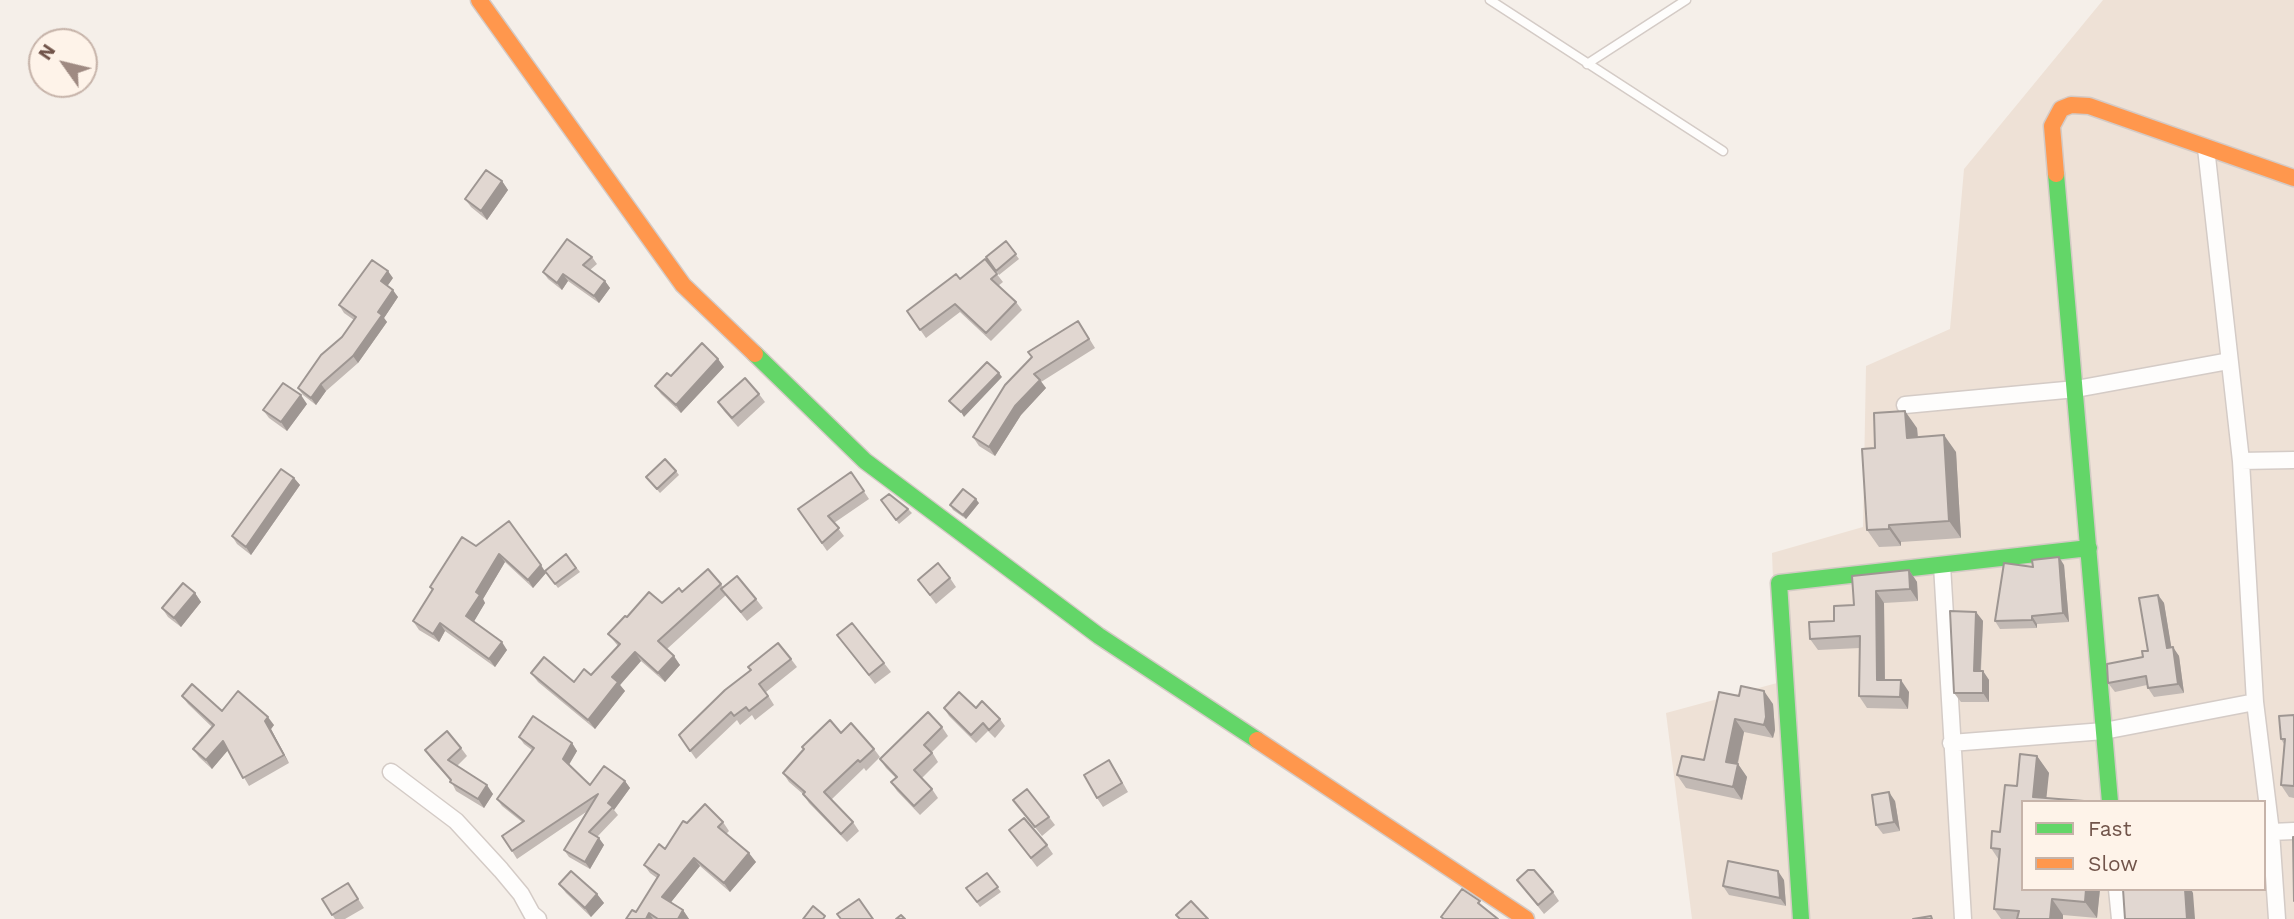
<!DOCTYPE html>
<style>
body{margin:0}
#map{position:relative;width:2294px;height:919px;overflow:hidden;background:#f5efe9;font-family:"Work Sans",sans-serif}
canvas{display:block}
.legend{position:absolute;left:2021px;top:800px;width:245px;height:91px;box-sizing:border-box;background:#fef3e9;border:2px solid #c6b3a9;margin:0;padding:9px 12px;list-style:none;font-size:21px;color:#71544a}
.legend li{display:flex;align-items:center;gap:14px;height:35px}
.legend b{width:35px;border:2px solid #c6b3a9}
.north{position:absolute;left:28px;top:28px;width:70px;height:70px;box-sizing:border-box;background:#fef3e9;border:2px solid #c6b3a9;border-radius:50%;rotate:304deg;font-size:19px;font-weight:700;line-height:28px;text-align:center;color:#71544a}
.north::after{content:'';display:block;margin:auto;width:24px;height:32px;background:#9f8a82;clip-path:polygon(50% 0,100% 100%,50% 72%,0 100%)}
</style>
<div id="map">
<canvas width="2294" height="919"></canvas>
<ul class="legend">
<li><b style="height:9px;background:#63d668"></b>Fast</li>
<li><b style="height:9px;background:#ff974d"></b>Slow</li>
</ul>
<div class="north">N</div>
</div>
<script>
const ctx = document.querySelector('canvas').getContext('2d');
ctx.lineJoin = 'round';
function fill(path, color) {
  ctx.fillStyle = color;
  ctx.fill(path, 'evenodd');
}
function strokePath(path, color, width, dash) {
  ctx.strokeStyle = color;
  ctx.lineWidth = width;
  ctx.lineCap = dash ? 'butt' : 'round';
  ctx.setLineDash(dash || []);
  ctx.stroke(path);
}
fill(new Path2D(`
 M2103,0h191v919h-602l-26,-206 111,-30 -5,-130 91,-26 3,-161 84,-37 14,-160zM2023,802h241v87h-241z`), '#eee1d6');
const lane = new Path2D(`
 M1490,0l233,151
 M1587,64l99,-64`);
const street = new Path2D(`
 M2206,148l35,313 14,241 16,130 6,87
 M1905,405l171,-16 153,-28
 M2241,461l53,-1
 M1942,565l21,354
 M1951,743l153,-12 151,-29
 M391,772l65,49 45,49 20,24 11,20 6,5
 M2271,832l23,-1
 M2117,889l3,30`);
const fast = new Path2D(`
 M2056,174l54,628
 M755,354l110,107 234,175 158,104
 M1801,919l-22,-336 310,-35`);
const slow = new Path2D(`
 M479,0l204,285 72,69
 M2056,174l-4,-48 9,-17 10,-4 18,1 205,72
 M1257,740l269,179`);
strokePath(lane, '#d4cbc6', 11);
strokePath(street, '#d4cbc6', 19);
strokePath(fast, '#d4cac5', 19);
strokePath(slow, '#d4cac5', 19);
strokePath(lane, '#fefdfc', 8);
strokePath(street, '#fefdfc', 16);
strokePath(fast, '#63d668', 16);
strokePath(slow, '#ff974d', 16);
fill(new Path2D(`
 M502,181l6,9 -21,30 -16,-13 -6,-8z
 M1006,241l13,18 -20,16 -13,-18z
 M592,257l5,7 -7,6 15,11 5,7 -11,15 -31,-22 -6,9 -14,-11 -5,-7z
 M985,259l18,23 -5,4 18,16 6,8 -31,31 -31,-29 -34,26 -19,-27 53,-32z
 M393,278l-6,8 11,11 -14,21 3,4 -29,41 -32,28 -10,14 -13,-10 -5,-7 44,-51 12,-17 -10,-7 -5,-8z
 M1084,330l11,18 -54,34 5,6 -25,27 -26,41 -16,-10 -6,-9 32,-52z
 M718,359l6,8 -43,46 -20,-19 -6,-8 16,-10z
 M759,394l6,8 -27,25 -14,-16 -6,-9z
 M307,404l-20,27 -18,-13 -6,-8z
 M1917,428l1,9 38,15 5,86 -60,4v4l-22,1 -12,-17z
 M676,471l3,4 -19,18 -14,-16z
 M851,472l18,27 -35,24 10,13 -17,15 -29,-42z
 M294,478l6,7 -49,70 -14,-11 -5,-8z
 M881,500l27,9 4,4 -13,11z
 M979,503l-13,16 -13,-9 -3,-5z
 M476,546l70,27 -13,15 -28,-26 -22,37 2,4 -12,19 34,28 -12,17 -50,-36 -6,11 -20,-12 -6,-9 19,-30 -2,-4z
 M566,554l14,18 -22,16 -13,-17z
 M2064,565l5,57 -32,2v4l-37,1 -5,-8 38,-54z
 M1909,570l8,12 1,19 -34,2 1,77 24,12 -1,17 -41,-1 -8,-12 1,-48 -42,2 -8,-11 44,-34z
 M950,578l6,9 -20,17 -18,-24z
 M721,584l2,3 33,12 7,9 -16,13 -21,-26 -59,54 13,16 -15,17 -24,-21 -21,24 5,6 -30,38 -57,-47 -7,-9 43,9 17,-7 27,-29 -10,-12 19,-17 35,-14 20,-11z
 M195,593l6,9 -20,25 -13,-10 -6,-9z
 M2158,595l6,8 7,44 8,9 5,37 -30,4 -6,-9 -1,-3 -32,7 -7,-9 35,-26 5,-6z
 M1976,612l7,9 -2,50h2l6,9v22h-28l-7,-9z
 M837,635l47,28 7,9 -16,12z
 M791,659l6,8 -31,25 8,13 -19,15 -3,-5 -12,10 -3,-5 -41,39 -17,-24z
 M1719,692l54,12 2,26 -2,8 -29,-6 -6,32 9,13 -5,23 -56,-12 -9,-13 27,-15z
 M182,696l40,15 52,14 -3,4 18,34 -40,23 -21,-36 -16,19 -13,-12 -6,-8 19,-22 -24,-23z
 M944,708h32l24,11 5,7 -10,12 -7,-7 -12,12 -27,-27z
 M2294,715v83l-5,-1 -8,-12 3,-41 -3,-5z
 M942,727l6,9 -16,16 6,10 -16,16 10,11 6,9 -18,17 -23,-24 -6,-9 5,-4 -10,-10 -6,-9z
 M841,733l33,16 6,8 -14,14 -2,-3 -33,32 22,22 6,9 -12,11 -38,-39 -6,-9 -14,-12 -6,-9z
 M519,737l53,6 5,8 -8,14 21,20 35,-4 5,7 -16,22 4,5 -21,22 7,8 -14,24 -21,-12 -5,-7 22,-38 -69,47 -5,-8 10,-29 -20,-16 -5,-7 35,-49 -8,-6z
 M461,748l6,8 -10,10 36,28 -9,14 -28,-17 -5,-10 -20,-22 -6,-9z
 M2037,756l12,17 -26,116h77l-3,29 -34,-3v4h-62l-7,-10 5,-49 -8,-12 9,-16 17,-46z
 M1115,769l13,23 -25,15 -6,-9z
 M1013,800l36,17 6,8 -13,11z
 M1895,801l5,30 -17,3 -7,-9z
 M723,822l6,9 -3,3 30,28 -26,30 -30,-26 -29,36 12,8 6,9h-63l10,-7 21,-34 -7,-5 -6,-8 21,-16 22,-26z
 M1009,830l38,15 6,9 -16,13z
 M987,873l14,19 -21,15 -14,-19z
 M1517,880l36,12 6,9 -15,13z
 M1784,880l2,26 -57,-11 -6,-9z
 M348,883l16,25 -19,11h-10l-13,-20z
 M559,884l38,10 7,9 -13,14 -25,-24z`), '#c2b9b4');
fill(new Path2D(`
 M502,181l6,9 -21,30 -6,-9z
 M388,271l5,7 -7,10 -5,-7z
 M563,274l5,7 -6,9 -5,-7z
 M605,281l5,7 -11,15 -5,-7z
 M393,290l5,7 -14,21 3,4 -29,41 -5,-7 25,-44z
 M718,359l6,8 -43,46 -5,-8z
 M999,373l3,4 -38,40 -3,-5z
 M1040,380l6,8 -25,27 -26,41 -6,-9 26,-41z
 M321,384l5,7 -10,14 -5,-7z
 M301,395l6,9 -20,27 -6,-9z
 M1905,411l12,17 2,27 -12,-17z
 M1944,435l12,17 5,86 -12,-17z
 M294,478l6,7 -49,70 -5,-8z
 M976,499l3,4 -13,16 -3,-4z
 M1889,525l12,17v4l-12,-17z
 M499,554l6,8 -22,37 2,4 -13,22 -6,-9 10,-24z
 M2059,557l5,8 5,57 -6,-9z
 M541,565l5,8 -13,15 -5,-8z
 M1909,570l8,12 1,19 -8,-12z
 M1876,591l8,12 1,89 -8,-12z
 M195,593l6,9 -20,25 -7,-9z
 M2158,595l6,8 9,54 -6,-9z
 M1976,612l7,9 -3,59 -6,-9z
 M2032,616l5,8v4l-5,-8z
 M440,623l5,8 -6,11 -6,-8z
 M502,642l5,8 -12,17 -6,-8z
 M2173,647l6,9 5,37 -6,-9z
 M635,652l6,9 -21,24 5,6 -30,38 -7,-9 24,-43z
 M674,656l6,9 -15,17 -7,-9z
 M1983,671l6,9v22l-6,-9z
 M1901,680l8,12 -1,17 -8,-12z
 M1764,691l9,13 2,26 -2,8 -9,-13z
 M268,717l6,8 -3,4 18,34 -5,-8 -19,-34z
 M1735,719l9,13 -9,43 -9,-13z
 M223,741l6,8 -17,20 -6,-9z
 M572,743l5,8 -9,15 -5,-7z
 M2037,756l12,17 -3,29 -13,-5z
 M1738,764l9,13 -5,23 -9,-13z
 M625,781l5,7 -16,22 -6,-7z
 M487,785l6,9 -9,14 -6,-9z
 M1889,792l6,9 5,30 -6,-9z
 M599,838l5,7 -14,24 -5,-7z
 M749,853l7,9 -26,30 -6,-9z
 M694,858l6,8 -32,40 -6,-9z
 M1778,871l6,9 2,26 -6,-8z
 M2086,889h14l-3,29 -12,-16z
 M2185,889h6l2,4 2,26h-8z
 M597,894l7,9 -13,14 -6,-9z
 M2052,899l11,16v4h-13z
 M683,910l6,9h-11z
 M649,913l4,6h-7z`), '#9e9692');
const building = new Path2D(`
 M486,170l16,11 -21,30 -16,-12z
 M567,239l25,18 -9,8 22,16 -11,15 -31,-22 -6,9 -14,-11z
 M1006,241l10,13 -20,17 -10,-14z
 M985,259l12,15 -6,5 25,23 -30,31 -31,-29 -35,26 -13,-19 49,-37 4,5z
 M372,260l16,11 -7,10 12,9 -15,22 4,3 -29,41 -32,28 -10,14 -13,-10 23,-33 21,-18 14,-20 -17,-12z
 M1078,321l11,18 -55,35 6,6 -25,26 -26,41 -16,-10 32,-52 27,-28 -4,-5z
 M702,343l16,16 -42,46 -21,-19 12,-13 4,3z
 M987,362l12,11 -38,39 -12,-11z
 M745,378l14,16 -27,24 -14,-16z
 M283,383l18,12 -20,27 -18,-12z
 M1905,411l2,27 37,-3 5,86 -60,4v4l-22,1 -5,-81 13,-1 -1,-35z
 M665,459l11,12 -19,18 -11,-12z
 M281,469l13,9 -48,69 -14,-11z
 M851,472l13,19 -36,25 11,12 -17,15 -24,-34z
 M963,489l13,10 -13,16 -13,-10z
 M889,494l19,15 -12,11 -15,-20z
 M509,521l32,44 -13,15 -29,-26 -23,38 4,3 -14,21 36,26 -13,17 -49,-36 -7,11 -20,-13 20,-32 -3,-2 32,-50 14,9z
 M566,554l10,14 -21,16 -10,-13z
 M2059,557l4,56 -31,3v4l-37,1 9,-58 29,4 -1,-7z
 M938,563l12,15 -20,17 -12,-15z
 M708,569l13,15 -63,57 16,15 -16,17 -23,-21 -23,25 6,5 -30,38 -57,-47 13,-16 30,25 10,-13 7,6 29,-31 -12,-10 17,-18 2,1 22,-25 13,11 17,-15 3,4z
 M1909,570l1,19 -34,2 1,89h24l-1,17 -41,-1 1,-60 -50,3 -1,-17 25,-1v-15l20,-1 -2,-29z
 M737,576l19,23 -15,13 -20,-23z
 M183,583l12,10 -21,25 -12,-10z
 M2158,595l9,53 6,-1 5,37 -30,4 -2,-12 -38,7 -1,-19 36,-7 -1,-6h6l-9,-53z
 M1950,611l26,1 -2,59h9v22h-29z
 M852,623l32,40 -15,12 -32,-40z
 M778,643l13,16 -32,25 9,12 -19,15 -3,-4 -12,9 -3,-4 -41,39 -11,-16 46,-45 26,-20 -3,-3z
 M192,684l30,27 16,-20 30,26 -3,4 19,34 -41,23 -20,-37 -17,19 -13,-11 21,-24 -32,-29z
 M1741,686l23,5 2,26 -2,8 -29,-6 -9,43 12,2 -5,23 -56,-12 5,-19 22,4 15,-68 20,4z
 M959,692l17,16 6,-7 18,18 -11,11 -6,-7 -12,12 -27,-27z
 M928,712l14,15 -18,18 8,8 -18,17 18,19 -18,17 -23,-24 6,-5 -17,-18z
 M2294,715v71l-13,-1 4,-46h-4l-2,-23z
 M533,716l39,27 -9,16 27,26 14,-19 21,15 -17,22 5,4 -24,25 10,6 -14,24 -21,-12 34,-56 -86,57 -10,-15 22,-15 -27,-22 37,-51 -15,-11z
 M830,720l11,13 10,-10 23,26 -14,13 -2,-2 -34,32 29,30 -12,12 -38,-40 2,-2 -22,-19 21,-24 -2,-2z
 M447,731l14,17 -13,12 39,25 -9,14 -28,-17 1,-2 -26,-30z
 M2020,754l17,2 -4,41 51,4 -61,1v87h63l-1,13 -33,-3 -2,20h-33l2,-8 -25,-2 6,-60 -9,-1 1,-17 8,1 5,-47 12,1z
 M1109,760l13,23 -25,15 -13,-23z
 M1027,789l22,28 -14,10 -22,-27z
 M1889,792l5,30 -18,3 -4,-30z
 M705,804l18,18 -5,5 31,26 -25,30 -30,-25 -32,39 21,13 -5,9h-20l-9,-6 -3,6h-20l6,-9 4,2 23,-37 -15,-10 15,-21 6,5 18,-28 4,2z
 M1024,818l23,27 -16,13 -22,-28z
 M2293,837h1v64z
 M1728,861l50,10 2,27 -57,-12z
 M1528,870h6l19,22 -15,13 -21,-25z
 M571,871l26,23 -12,14 -26,-24z
 M987,873l11,14 -21,15 -11,-14z
 M348,883l10,16 -26,16 -10,-16z
 M1462,889l18,12 -2,2 20,16h-54l-3,-2z
 M2123,889h62l2,30h-62z
 M859,899l14,20h-32l-4,-5z
 M1191,901l17,18h-28l-4,-4z
 M813,906l12,10 -2,3h-20z
 M901,915l4,4h-9z
 M1931,916l1,3h-19z`);
fill(building, '#e1d7d1');
strokePath(building, '#9e9692', 2);
</script>
